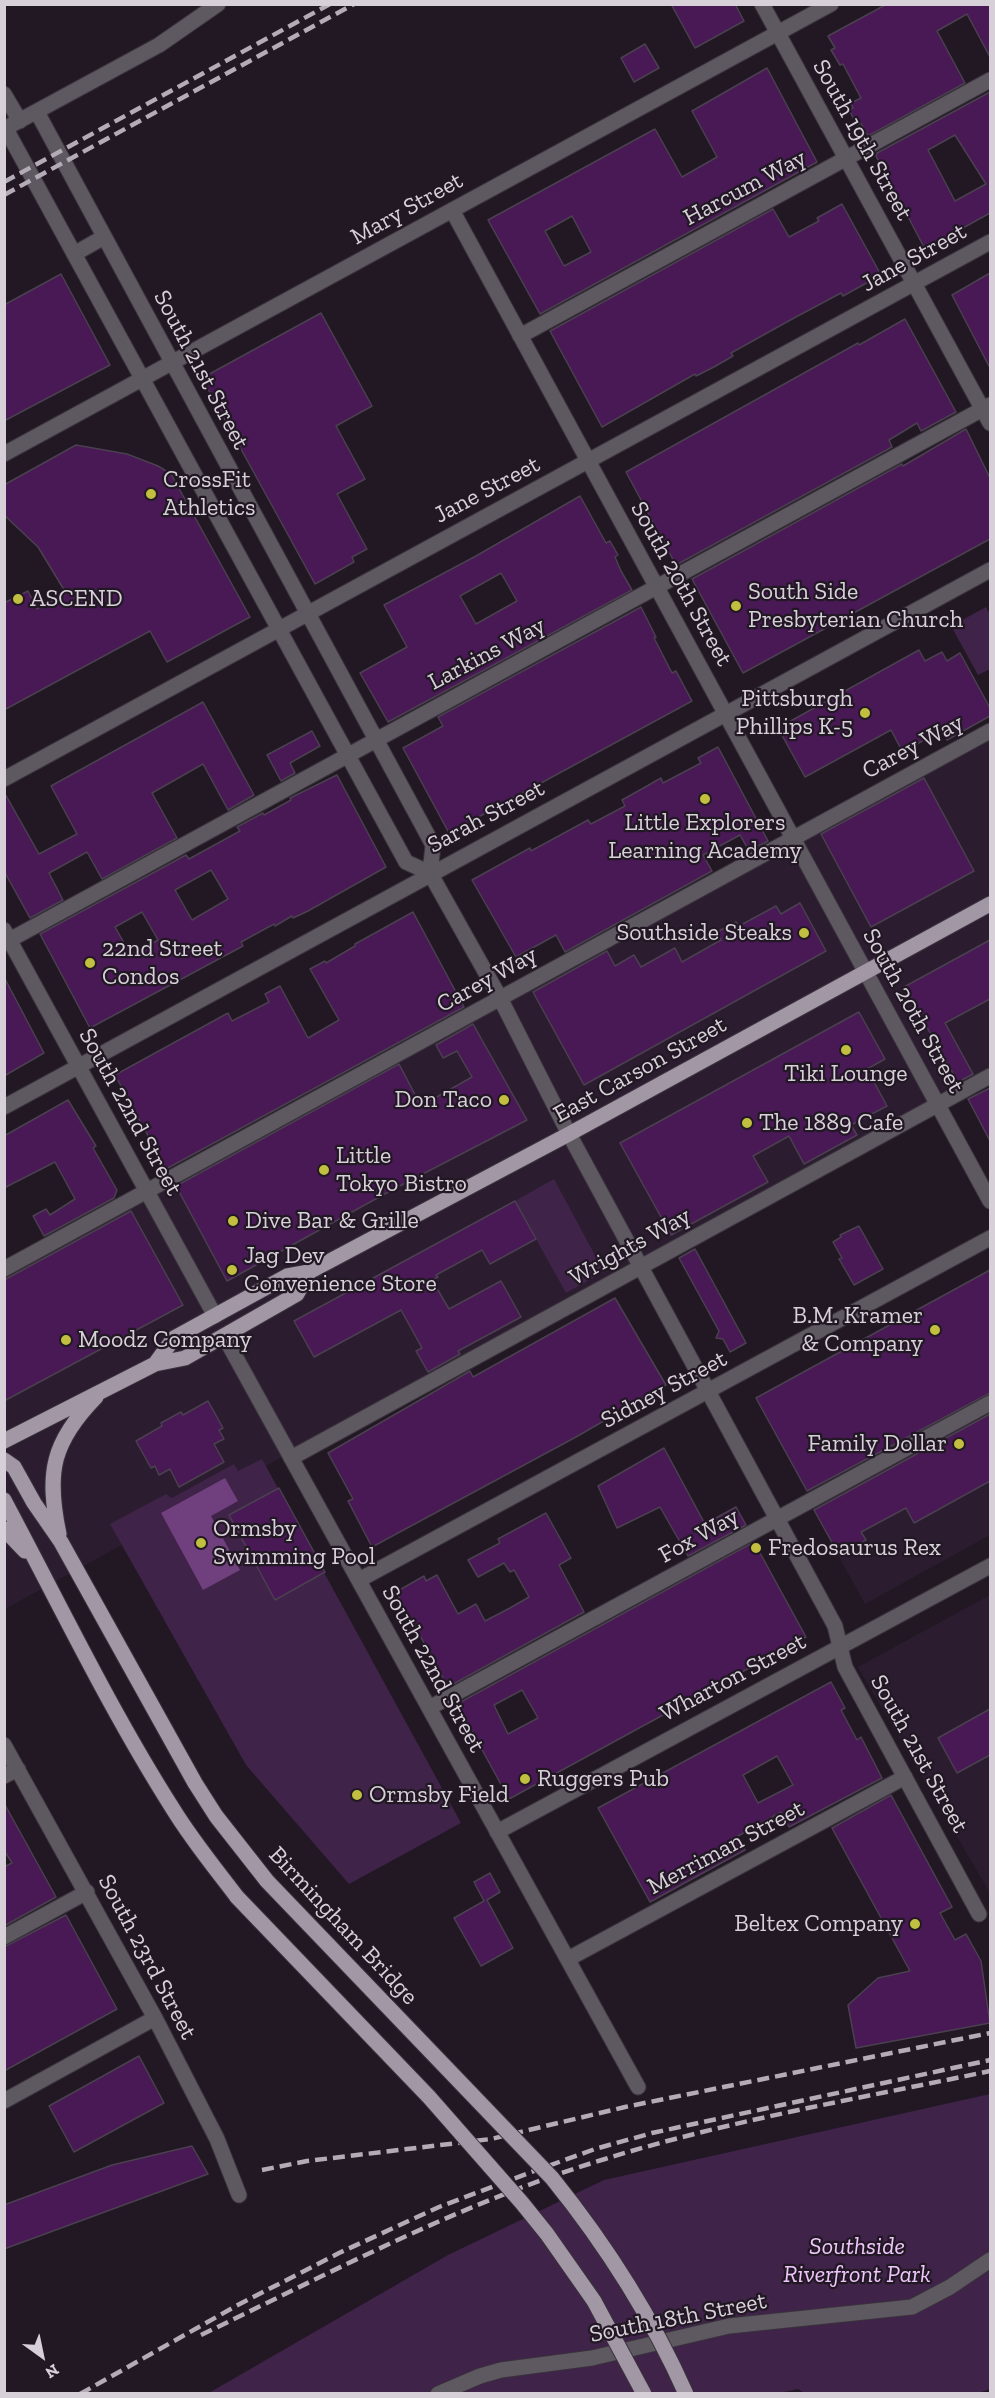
<!DOCTYPE html>
<style>
body{margin:0}
#map{position:relative;width:995px;height:2398px;overflow:hidden;background:#211824;font-family:"Zilla Slab",serif}
canvas{display:block}
.frame{position:absolute;inset:0;border:6px solid #d7d0d9;pointer-events:none}
.north{position:absolute;left:12px;top:2326px;width:60px;height:60px;-webkit-text-stroke:4px #211824;paint-order:stroke;rotate:147deg;font-size:16px;font-weight:700;line-height:24px;text-align:center;color:#d7d0d9}
.north::after{content:'';display:block;margin:auto;width:21px;height:27px;background:#d7d0d9;clip-path:polygon(50% 0,100% 100%,50% 72%,0 100%)}
</style>
<div id="map">
<canvas width="995" height="2398"></canvas>
<div class="frame"></div>
<div class="north">N</div>
</div>
<script>
const ctx = document.querySelector('canvas').getContext('2d');
ctx.lineJoin = 'round';
function fill(path, color) {
  ctx.fillStyle = color;
  ctx.fill(path, 'evenodd');
}
function strokePath(path, color, width, dash) {
  ctx.strokeStyle = color;
  ctx.lineWidth = width;
  ctx.lineCap = dash ? 'butt' : 'round';
  ctx.setLineDash(dash || []);
  ctx.stroke(path);
}
function write(font, color, halo, rows, align = 'center') {
  ctx.font = font + ' "Zilla Slab",serif';
  ctx.lineWidth = 4.5;
  ctx.setLineDash([]);
  ctx.textBaseline = 'middle';
  ctx.strokeStyle = halo;
  ctx.fillStyle = color;
  for (const [text, x, y, turn = 0] of rows) {
    ctx.save();
    ctx.translate(x, y);
    ctx.rotate((+turn || 0) * Math.PI / 180);
    ctx.textAlign = isNaN(turn) ? turn : align;
    if (halo) ctx.strokeText(text, 0, 0);
    ctx.fillText(text, 0, 0);
    ctx.restore();
  }
}
fill(new Path2D(`
 M990,730v339l-985,540v-340z
 M990,1408v127l-125,69 -54,-98z
 M990,1595v298l-132,-226z`), '#2b1d2f');
fill(new Path2D(`
 M986,607l4,7v55l-12,6 -27,-49z
 M554,1179l50,93 -38,21 -51,-92z
 M262,1459l199,364 -112,61 -103,-119 -136,-241 56,-30 6,4 62,-34 4,7z
 M990,2094v295l-15,5h-169l-8,-5 -23,5h-568l241,-139 156,-75z`), '#3f2348');
fill(new Path2D(`
 M225,1478l13,23 -27,15 29,54 -37,20 -42,-77z`), '#70407e');
const building = new Path2D(`
 M671,4h64l9,17 -49,27z
 M887,4h103v53l-23,-43 -30,17 28,52 -97,53 -7,-13 -4,2 -8,-15 4,-2 -2,-5 10,-5 -18,-34 -3,1 -9,-15 4,-2 -7,-12z
 M645,44l14,24 -25,14 -13,-24z
 M767,68l50,94 -277,152 -52,-94 167,-91 27,48 35,-20 -25,-46zM572,216l19,36 -27,14 -19,-35z
 M990,92v121l-65,36 -49,-93 1,-3zM955,135l31,49 -31,17 -27,-51z
 M842,204l39,71 -38,21 -2,-3 -47,25 -63,35 2,3 -19,11 -18,9 -1,-2 -93,53 -52,-96 223,-122 16,28 30,-16 -2,-3z
 M990,273v95l-38,-73z
 M61,274l49,91 -106,56v-116z
 M321,313l51,93 -36,20 29,53 -28,15 30,55 -15,8 2,5 -39,22 -113,-206z
 M905,319l51,93 -35,19 -4,-8 -28,17 3,7 -216,118 -50,-93 232,-129 1,2z
 M966,429l24,49v61l-247,134 -51,-94 210,-115 1,2z
 M76,445l51,9 31,12 13,8 79,143 -83,45 -17,-31 -146,79v-107l24,-12 9,18 29,-16 -28,-46 -34,-32v-30z
 M580,496l26,47 4,-2 8,14 -3,2 6,14 11,19 -244,132 -28,-49 47,-26 -23,-42 92,-49zM501,573l16,28 -41,23 -16,-28z
 M641,607l15,30 -2,1 18,35 4,-2 16,30 -243,132 -46,-85 40,-22 -5,-9z
 M919,650l6,11 17,-9 5,9 13,-8 30,55v8l-43,24 -5,-10 -34,19 -2,-3 -5,3 -10,-19 -86,47 -27,-49z
 M203,702l51,93 -26,15 -25,-46 -51,29 25,45 -75,41 -15,-27 -38,21 14,27 -33,18 -26,-47v-79l35,62 38,-20 -26,-48z
 M312,731l8,15 -30,17 5,10 -14,8 -14,-26z
 M718,747l50,94 -19,10 -9,-16 -37,20 9,16 -147,81 -9,-17 -40,22 -44,-77 58,-32 1,3 57,-31 3,4 34,-18 -3,-6 25,-14 14,-8 2,5 38,-20 -3,-5z
 M337,775l49,92 -78,44 -15,7 -1,-2 -17,10 -1,-2 -33,18 2,4 -153,82 -50,-94 146,-79 3,4 51,-28 -3,-4 26,-14 1,2 27,-15 -1,-2zM211,870l17,29 -36,21 -17,-30zM142,912l16,28 -27,15 -16,-28z
 M924,778l50,93 -103,56 -50,-93z
 M800,903l26,48 -242,134 -51,-93 74,-41 8,15 19,-11 7,12 34,-19 7,14 39,-22 -4,-8 19,-10 3,4 37,-20 5,8z
 M413,912l51,95 -298,162 -51,-94 113,-62 4,8 37,-19 -4,-8 15,-8 28,52 31,-18 -29,-51 15,-8 1,2 29,-17v-2z
 M990,940v59l-45,24 28,51 -15,8 -54,-95z
 M4,977l40,76 -40,23z
 M859,1012l26,47 -18,10 20,37 -36,19 6,10 -53,29 -15,-28 -36,20 15,26 -97,53 -51,-92z
 M473,1024l54,96 -137,71 -163,90 -51,-95 223,-122 22,42 51,-29 -15,-26 -14,7 -7,-13z
 M990,1088v53l-22,-42z
 M68,1100l28,46 -3,2 24,42 -3,8 -70,38 -11,-20 13,-7 4,6 25,-16 -20,-37 -51,26v-52z
 M515,1201l21,38 -46,25 -8,-14 -46,25 2,2 -6,3 17,29 52,-28 20,36 -63,34 2,3 -32,18 -12,-21 6,-3 -21,-38 -87,47 -20,-36z
 M131,1211l52,94 -179,96v-121z
 M859,1226l24,43 -29,16 -15,-26 3,-1 -9,-16 8,-5 -1,-2z
 M695,1249l51,94 -16,9 -7,-13 -7,-1 3,-7 -40,-73z
 M990,1270v123l-183,98 -51,-93z
 M615,1298l51,87 -90,52 -204,110 -24,-46 5,-2 -25,-46 142,-82 3,6z
 M208,1401l15,27 -4,2 5,9 -10,5 10,18 -45,25 -9,-18 -11,6 -4,-9 -4,2 -15,-27 26,-15 -1,-3 20,-11 2,3z
 M990,1414v67l-76,42 -8,-15 -45,24 5,8 -27,15 -25,-45z
 M664,1448l41,76 31,-17 10,18 -58,31 -28,-49 -43,21 -19,-42z
 M279,1488l46,84 -50,28 -46,-85z
 M546,1513l25,45 -12,7 25,47 -136,75 -52,-95 28,-16 2,5 11,-6 21,39 18,-10 9,17 25,-13 19,-11 -15,-27 -4,2 -6,-9 -26,14 -10,-17 32,-17 -2,-4z
 M754,1542l52,95 -297,162 -52,-95zM522,1690l16,28 -30,16 -14,-29z
 M831,1682l14,26 -4,2 16,30 4,-3 21,41 -93,49 -8,-15 -43,24 7,14 -95,52 -52,-94zM777,1756l16,29 -35,18 -15,-28z
 M990,1709v46l-33,18 -19,-35z
 M891,1795l61,112 -12,6 15,27 11,-6 15,27 9,62 -134,25 -8,-43 30,-27 32,-7 -78,-143z
 M4,1803l52,94 -52,29v-59l8,-4 -8,-13z
 M490,1873l10,19 -13,8 26,48 -32,18 -27,-48 30,-17 -10,-19z
 M66,1915l51,94 -113,62v-124z
 M139,2056l25,47 -90,49 -25,-46z
 M192,2146l16,28 -204,75v-44l108,-40z`);
fill(building, '#481955');
strokePath(building, '#4b404f', 1.5);
const minor = new Path2D(`
 M762,4l228,419
 M4,94l16,27
 M37,112l396,733 -3,28
 M4,129l155,-84 59,-41
 M6,129l400,733 24,11 70,125 69,136 266,492 10,41 134,247
 M452,210l538,991
 M74,254l30,-17
 M520,336l470,-256
 M4,454l827,-450
 M4,779l986,-537
 M4,930l211,386
 M4,943l986,-538
 M4,1107l986,-537
 M4,1269l986,-538
 M224,1336l414,751
 M291,1458l699,-382
 M359,1580l631,-342
 M429,1708l561,-305
 M4,1745l151,273 62,121 22,56
 M4,1776l14,-7
 M497,1832l493,-266
 M4,1937l83,-45
 M568,1959l337,-182
 M4,2101l151,-83
 M438,2394l42,-18 21,-6 91,-12 137,-32 183,-19 38,-20 40,-27`);
const major = new Path2D(`
 M155,1364l19,-26 113,-62 22,-4 260,-138 421,-230
 M4,1441l151,-77 30,-6 112,-64 12,-22
 M4,1460l10,7 20,36 27,39 134,241 21,33 51,65
 M4,1500c55,103 106,210 169,309 19,31 42,59 64,88
 M4,1529l21,22
 M59,1534c-13,-61 -7,-92 37,-137`);
strokePath(minor, '#3a323d', 17);
strokePath(major, '#3a323d', 17);
strokePath(minor, '#5e5960', 15);
strokePath(major, '#a197a5', 15);
strokePath(new Path2D(`
 M4,182l326,-178
 M4,195l350,-191
 M262,2170l45,-9 184,-22 134,-32 365,-74
 M201,2335c133,-64 262,-133 404,-176 125,-39 257,-61 385,-88
 M80,2394l156,-88 103,-53 100,-46 87,-33 69,-25 57,-16 338,-73`), '#b3abb5', 4.5, [12, 6]);
const majorBridge = new Path2D(`
 M267,1881l285,297c54,67 99,137 134,216
 M237,1897l192,200 93,106 25,31 47,67 50,93`);
strokePath(majorBridge, '#3a323d', 17, []);
strokePath(majorBridge, '#a197a5', 15);
for (const [x, y, r, color] of [
 [151,494,6,"#c1be40"],
 [18,599,6,"#c1be40"],
 [736,606,6,"#c1be40"],
 [865,713,6,"#c1be40"],
 [705,799,6,"#c1be40"],
 [804,933,6,"#c1be40"],
 [90,963,6,"#c1be40"],
 [846,1050,6,"#c1be40"],
 [504,1100,6,"#c1be40"],
 [747,1123,6,"#c1be40"],
 [324,1170,6,"#c1be40"],
 [233,1221,6,"#c1be40"],
 [232,1270,6,"#c1be40"],
 [935,1330,6,"#c1be40"],
 [66,1340,6,"#c1be40"],
 [959,1444,6,"#c1be40"],
 [201,1543,6,"#c1be40"],
 [756,1548,6,"#c1be40"],
 [525,1779,6,"#c1be40"],
 [357,1795,6,"#c1be40"],
 [915,1924,6,"#c1be40"]
]) {
  const dot = new Path2D();
  dot.arc(x, y, r, 0, 2 * Math.PI);
  ctx.fillStyle = color;
  ctx.fill(dot);
  strokePath(dot, '#211824', 2);
}
write('24px', '#d7d0d9', '#211824', [
 ["South 19th Street",862,140,61],
 ["Harcum Way",745,188,-28],
 ["Mary Street",407,209,-29],
 ["Jane Street",914,258,-29],
 ["South 21st Street",201,370,62],
 ["Jane Street",487,490,-28],
 ["South 20th Street",681,584,61],
 ["Larkins Way",487,654,-28],
 ["Carey Way",913,747,-28],
 ["Sarah Street",486,817,-28],
 ["Carey Way",487,980,-29],
 ["South 20th Street",913,1011,61],
 ["East Carson Street",640,1070,-29],
 ["South 22nd Street",130,1112,61],
 ["Wrights Way",630,1247,-29],
 ["Sidney Street",664,1390,-28],
 ["Fox Way",699,1536,-29],
 ["South 22nd Street",433,1669,61],
 ["Wharton Street",733,1678,-28],
 ["South 21st Street",919,1754,61],
 ["Merriman Street",726,1848,-28],
 ["Birmingham Bridge",343,1926,47],
 ["South 23rd Street",147,1957,62],
 ["South 18th Street",678,2318,-11]
]);
write('24px', '#d7d0d9', '#211824', [
 ["CrossFit",163,480],
 ["Athletics",163,508],
 ["South Side",748,592],
 ["Presbyterian Church",748,620],
 ["ASCEND",30,599],
 ["Pittsburgh",853,699,"right"],
 ["Phillips K-5",853,727,"right"],
 ["Little Explorers",705,823,"center"],
 ["Learning Academy",705,851,"center"],
 ["Southside Steaks",792,933,"right"],
 ["22nd Street",102,949],
 ["Condos",102,977],
 ["Tiki Lounge",846,1074,"center"],
 ["Don Taco",492,1100,"right"],
 ["The 1889 Cafe",759,1123],
 ["Little",336,1156],
 ["Tokyo Bistro",336,1184],
 ["Dive Bar & Grille",245,1221],
 ["Jag Dev",244,1256],
 ["Convenience Store",244,1284],
 ["B.M. Kramer",923,1316,"right"],
 ["& Company",923,1344,"right"],
 ["Moodz Company",78,1340],
 ["Family Dollar",947,1444,"right"],
 ["Ormsby",213,1529],
 ["Swimming Pool",213,1557],
 ["Fredosaurus Rex",768,1548],
 ["Ruggers Pub",537,1779],
 ["Ormsby Field",369,1795],
 ["Beltex Company",903,1924,"right"]
], 'left');
write('italic 24px', '#efc6fc', '#211824', [
 ["Southside",857,2247],
 ["Riverfront Park",857,2275]
]);
</script>
